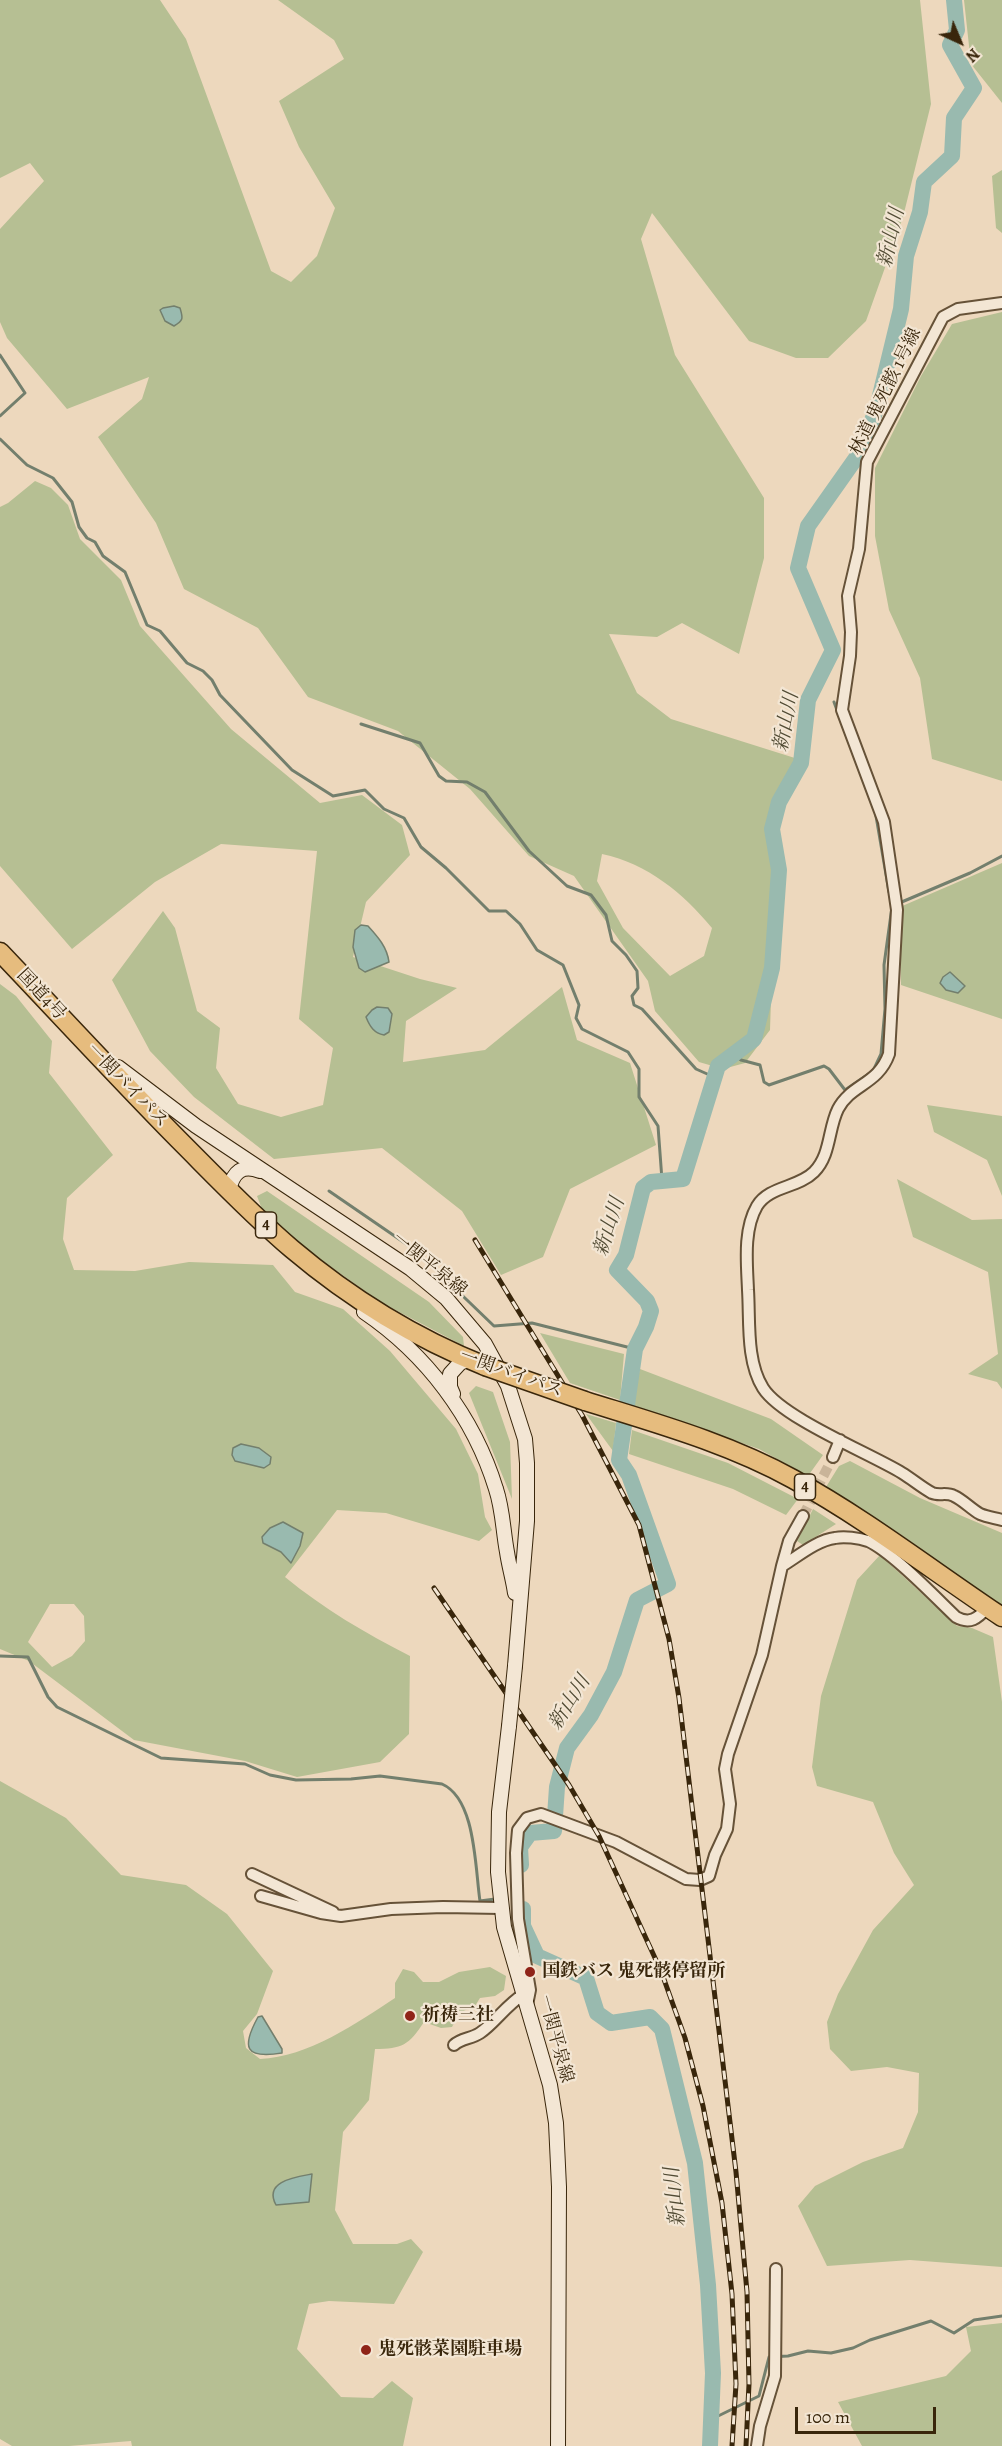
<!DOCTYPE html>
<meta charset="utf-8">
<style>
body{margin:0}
#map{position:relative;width:1002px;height:2446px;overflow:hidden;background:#edd8bd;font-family:Alegreya,serif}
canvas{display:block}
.north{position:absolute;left:930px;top:12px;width:60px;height:60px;-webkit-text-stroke:4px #f3e6d4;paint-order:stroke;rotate:136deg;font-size:16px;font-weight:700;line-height:24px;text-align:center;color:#39260b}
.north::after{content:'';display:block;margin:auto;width:21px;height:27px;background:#39260b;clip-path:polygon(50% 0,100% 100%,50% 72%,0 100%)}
.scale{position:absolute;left:795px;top:2407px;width:141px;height:27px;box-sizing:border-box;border:3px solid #39260b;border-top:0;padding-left:8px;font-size:18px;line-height:21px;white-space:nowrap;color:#39260b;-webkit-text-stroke:4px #f3e6d4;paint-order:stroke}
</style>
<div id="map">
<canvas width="1002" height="2446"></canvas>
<div class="north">N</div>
<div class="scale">100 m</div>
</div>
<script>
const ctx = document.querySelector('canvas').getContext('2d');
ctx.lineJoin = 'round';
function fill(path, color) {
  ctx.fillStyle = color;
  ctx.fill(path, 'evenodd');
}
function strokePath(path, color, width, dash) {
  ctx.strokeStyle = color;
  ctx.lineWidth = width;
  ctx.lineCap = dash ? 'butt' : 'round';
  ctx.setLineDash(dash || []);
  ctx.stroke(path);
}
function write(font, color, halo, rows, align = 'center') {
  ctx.font = font + ' Alegreya,"Noto Serif JP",serif';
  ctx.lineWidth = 4.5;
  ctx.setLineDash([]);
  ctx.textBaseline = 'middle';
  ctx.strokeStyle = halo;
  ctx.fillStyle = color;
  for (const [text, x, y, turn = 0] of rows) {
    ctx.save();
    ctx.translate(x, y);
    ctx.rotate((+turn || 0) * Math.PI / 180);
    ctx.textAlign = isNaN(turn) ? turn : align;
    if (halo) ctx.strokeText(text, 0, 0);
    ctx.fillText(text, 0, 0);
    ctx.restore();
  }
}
fill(new Path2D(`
 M0,0h160l26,39 85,232 20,11 26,-26 18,-48 -36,-61 -20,-46 65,-42 -10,-19 -56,-40h642l11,104 -28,113 -37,104 -38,37h-32l-47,-17 -97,-128 -11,26 34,116 89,143v60l-25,96 -57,-31 -25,14 -48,-3 28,59 34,26 127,40 -28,57 11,53 -13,95 3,35 -1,31 -25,33 -22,6 -24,-7 -44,-51 -7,-30 -74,-105 -45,-20 -59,-67 -72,-58 -90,-34 -50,-69 -74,-39 -28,-66 -58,-86 44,-38 7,-22 -82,32 -60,-71 -7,-16v-93l44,-48 -14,-18 -30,15zM602,854c46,10 81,39 110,74l-8,28 -34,20 -47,-48 -26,-47z
 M964,0h38v103l-31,-39z
 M1002,170v63l-6,-5 -4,-52z
 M1002,312v469l-70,-22 -12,-81 -31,-68 -14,-74v-68l46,-92 31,-52z
 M35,481l16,7 17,17 12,34 41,41 19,46 91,103 89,74 42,-8 40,30 8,30 -44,47 -13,55 67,22 37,9 -51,33 -3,41 82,-12 77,-63 15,53 53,23 26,82 -86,44 -27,68 -42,18 -39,-64 -80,-63 -108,11 -80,-62 -44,-46 -38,-71 51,-69 12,17 22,83 23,17 -4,40 22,36 43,13 42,-12 10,-57 -34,-29 18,-168 -96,-7 -66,38 -83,67 -72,-83v-359l8,-4z
 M1002,863v156l-101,-34 -1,-78z
 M0,984l16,12 36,45 -3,32 64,82 -46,43 -4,41 11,31 61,1 54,-9 84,3 22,27 48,17 47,42 66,78 22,45 7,43 7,13 -13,11 -93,-28 -49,-3 -52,67c39,32 80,56 125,79l-1,78 -29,28 -83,15 -52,-16 -111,-21 -105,-79 -29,-12zM50,1604h24l10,12 1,25 -13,15 -20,11 -24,-25z
 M927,1105l75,11v80l-15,-36 -53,-28z
 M897,1179l75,41 30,-1v170l-5,-7 -29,-8 30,-20 -10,-82 -75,-35z
 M267,1191l162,111 34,35 1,9 -84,-44 -74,-53 -43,-37 -6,-16z
 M540,1333l84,21 -4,46 -50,-17z
 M640,1369l131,50 52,36 -15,21 -49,-27 -128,-44z
 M476,1386l17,6 17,50 2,57 -43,-106z
 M586,1414l30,9 -3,28z
 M632,1430l96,33 70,36 -12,16 -53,-26 -104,-35z
 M850,1461l70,37 82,35v73l-102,-72 -74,-47 13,-21z
 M813,1509l23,15 -33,21 -6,-4z
 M880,1555l77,71 15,2 21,9 9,65v565l-92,-7 -83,6 -29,-60 17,-20 48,-24 40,-14 15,-36 1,-39 -32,-6 -36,4 -21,-22 -3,-27 11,-28 35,-64 41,-45 -20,-32 -21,-51 -56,-16 -5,-19 9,-71 36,-116z
 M0,1781l66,37 55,57 65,10 41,29 46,57 -16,43 -14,17 3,17 14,11c48,-2 97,-36 135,-61v-15l8,-14 11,3 9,10h16l20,-10 31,-5 16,9 -2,14 -9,6 -15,2 -5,8 -16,7 -7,14 -11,1 -17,-6c-15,23 -22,27 -49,27l-6,51 -26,32 -8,78 18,34h44l14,-5 12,13 -29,52 -65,-3 -20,3 -12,45 44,48 32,1 19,-17 21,17 -10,48h-271l-1,-5 -62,5h-57l-12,-7z
 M1002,2323v123h-140l-24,-44 108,-26 25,-25 -5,-24z`), '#b6bf93');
const water = new Path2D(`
 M174,306l6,2c3,10 4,12 -6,18l-9,-5 -5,-11 3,-2z
 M361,925l7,1c10,11 19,21 21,36l-24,10 -6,-4 -6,-21 2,-17z
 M950,972l15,14 -7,7 -12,-3 -6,-7 3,-6z
 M377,1007l11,1 4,6 -3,18 -5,3c-10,-2 -14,-8 -18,-18l6,-7z
 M241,1444l18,4 12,9 -1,7 -6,4 -29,-7 -3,-6 1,-7z
 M283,1522l20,11 -3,13 -9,17 -10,-11 -18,-9 -1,-6 8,-9z
 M262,2016l20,33v4c-37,6 -41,-5 -24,-36z
 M312,2174l-3,28 -33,3c-13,-24 20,-28 36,-31z`);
fill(water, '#99baaf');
strokePath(water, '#737f6d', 1.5);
strokePath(new Path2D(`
 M0,355l25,38 -25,23
 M0,439l27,26 26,13 19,24 7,25 8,11 8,4 8,14 22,16 22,53 13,6 27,32 16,8 9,9 8,15 72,75 41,26 32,-6 19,19 20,9 17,29 25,21 43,43h17l14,13 17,26 26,15 16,40 -3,13 6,11 46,23 11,17v28l19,29 4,54
 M834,702l14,38
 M361,724l59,19 19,33 7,5 21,1 18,10 44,59 38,35 24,9 15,20 6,26 14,14 11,16 1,17 -6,8 2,9 8,4 54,60 18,8
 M876,816l13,76
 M897,904l73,-31 32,-17
 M734,1054l7,6 19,5 4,17 5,3 55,-19 5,3 16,21 28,-19 8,-17 4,-45 -1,-44 8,-58
 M329,1191l86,59 79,76 38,-3 103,26
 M0,1656l28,1 20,40 9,10 104,51 84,6 25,11 26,5 55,-1 29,-3 62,8c34,15 33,84 38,117l15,-2
 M712,2419l47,-23 10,-39 19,-1 20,-5 23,2 22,-5 17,-8 61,-19 23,12 20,-13 28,-4`), '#737f6d', 3);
strokePath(new Path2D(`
 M521,1865l-1,-18 10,-14 24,-2 3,-44 10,-39 24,-33 23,-43 23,-72 31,-16 -39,-109 -10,-15 16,-111 11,-22 5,-16 -4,-10 -30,-31 9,-15 17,-67 8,-6 32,-3 35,-113 36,-27 18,-71 7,-98 -7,-41 7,-27 22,-39 7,-63 25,-50 -35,-82 10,-42 53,-75 17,-47 23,-95 5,-53 14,-44 4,-30 28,-26 2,-38 20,-30 -24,-43 7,-15 -3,-30
 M523,1909v17l14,30 49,22 11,35 14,10 39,-6 12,12 33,134 13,122 5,88 -3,73`), '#99baaf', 16);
strokePath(new Path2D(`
 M803,1516l30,-59`), '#c9b499', 10, [10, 5]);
const street = new Path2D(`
 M1002,303l-44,6 -15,8 -76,145 -8,87 -11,47 3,36 -1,24 -8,54 42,112 13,88 -8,144c-11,31 -38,30 -51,55 -10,20 -7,46 -24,63 -16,16 -45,14 -57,34 -14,24 -10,58 -9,84 2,31 -2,71 15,98 19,30 106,65 139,85 10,6 19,14 30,20 7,3 15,-1 22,3 9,4 17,13 26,18 7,3 15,4 22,6
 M833,1457l7,-17
 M782,1566l7,-25 14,-25
 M252,1874l81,38
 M261,1896l60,17 20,3 50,-7 52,-2 57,1
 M527,2005l3,-15 -12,-71 -2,-66 2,-23 9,-12 14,-4 75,28 70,37 14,1 9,-4 6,-21 12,-26 3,-25 -5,-35 3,-15 34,-99 20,-89c15,-9 35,-26 53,-28 9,-2 24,0 33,3 24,11 67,56 88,76 14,8 22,1 31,-9
 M454,2045c7,-7 17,-6 26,-12 15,-10 26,-28 44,-39
 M757,2446l3,-20 15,-50 1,-107`);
const secondary = new Path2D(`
 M118,1067l78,59 215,143 35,29 39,46 23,42 17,53 2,24v58l-12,145
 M229,1190c4,-18 13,-26 31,-19
 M364,1312c62,42 110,105 132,177 7,21 7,42 11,63 2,14 6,27 8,41
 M453,1394l-3,-7v-13l10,-11 9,-4
 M509,1726l-10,86 -1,60 6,55 46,158 6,38 3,64 -1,259`);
const highway = new Path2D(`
 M0,952c59,62 118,126 178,187 37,37 74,76 114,110 58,49 123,89 193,117
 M585,1401c70,22 143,42 208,78 73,40 140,92 209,138`);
strokePath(street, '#665238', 14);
strokePath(secondary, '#39260b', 16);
strokePath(highway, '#39260b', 21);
strokePath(street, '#f3e6d4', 10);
strokePath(secondary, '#f3e6d4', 14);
strokePath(highway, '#e6bc7e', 18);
const rail = new Path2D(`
 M475,1240l107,175 57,110 30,114 10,59 57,474 11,120 2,92 -3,62
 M434,1588l135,197 30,51 62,135 24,67 18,68 19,97 10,91 4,90 -4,62`);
strokePath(rail, '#39260b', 5);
strokePath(rail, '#f3e6d4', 3, [9]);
const secondaryBridge = new Path2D(`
 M509,1726l6,-60`);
const highwayBridge = new Path2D(`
 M485,1366l100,35`);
strokePath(secondaryBridge, '#39260b', 16, []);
strokePath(highwayBridge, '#39260b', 21, []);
strokePath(secondaryBridge, '#f3e6d4', 14);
strokePath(highwayBridge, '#e6bc7e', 18);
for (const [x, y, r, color] of [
 [530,1972,6,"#8f2418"],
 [410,2016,6,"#8f2418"],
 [366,2350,6,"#8f2418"]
]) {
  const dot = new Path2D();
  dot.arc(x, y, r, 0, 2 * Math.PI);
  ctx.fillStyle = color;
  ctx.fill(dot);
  strokePath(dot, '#f3e6d4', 2);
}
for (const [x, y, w] of [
 [266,1225,21],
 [805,1487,21]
]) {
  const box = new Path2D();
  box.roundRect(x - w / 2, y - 13, w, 26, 4.5);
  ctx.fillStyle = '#f3e6d4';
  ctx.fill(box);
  strokePath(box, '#39260b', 1.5);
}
write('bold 16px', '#39260b', null, [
 ["4",266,1225],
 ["4",805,1487]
]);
write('18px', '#39260b', '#f3e6d4', [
 ["林道 鬼死骸 1号線",886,392,-64],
 ["国道4号",41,995,47],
 ["一関バイパス",127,1086,46],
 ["一関平泉線",429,1265,39],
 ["一関バイパス",511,1374,20],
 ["一関平泉線",555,2039,75]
]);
write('bold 18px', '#39260b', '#f3e6d4', [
 ["国鉄バス 鬼死骸停留所",542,1972],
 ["祈祷三社",422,2016],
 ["鬼死骸菜園駐車場",378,2350]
], 'left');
write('italic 20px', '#514b34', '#f3e6d4', [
 ["新山川",892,238,-77],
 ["新山川",787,722,-79],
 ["新山川",610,1227,-72],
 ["新山川",570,1703,-58],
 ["新山川",676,2197,-96]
]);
</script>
